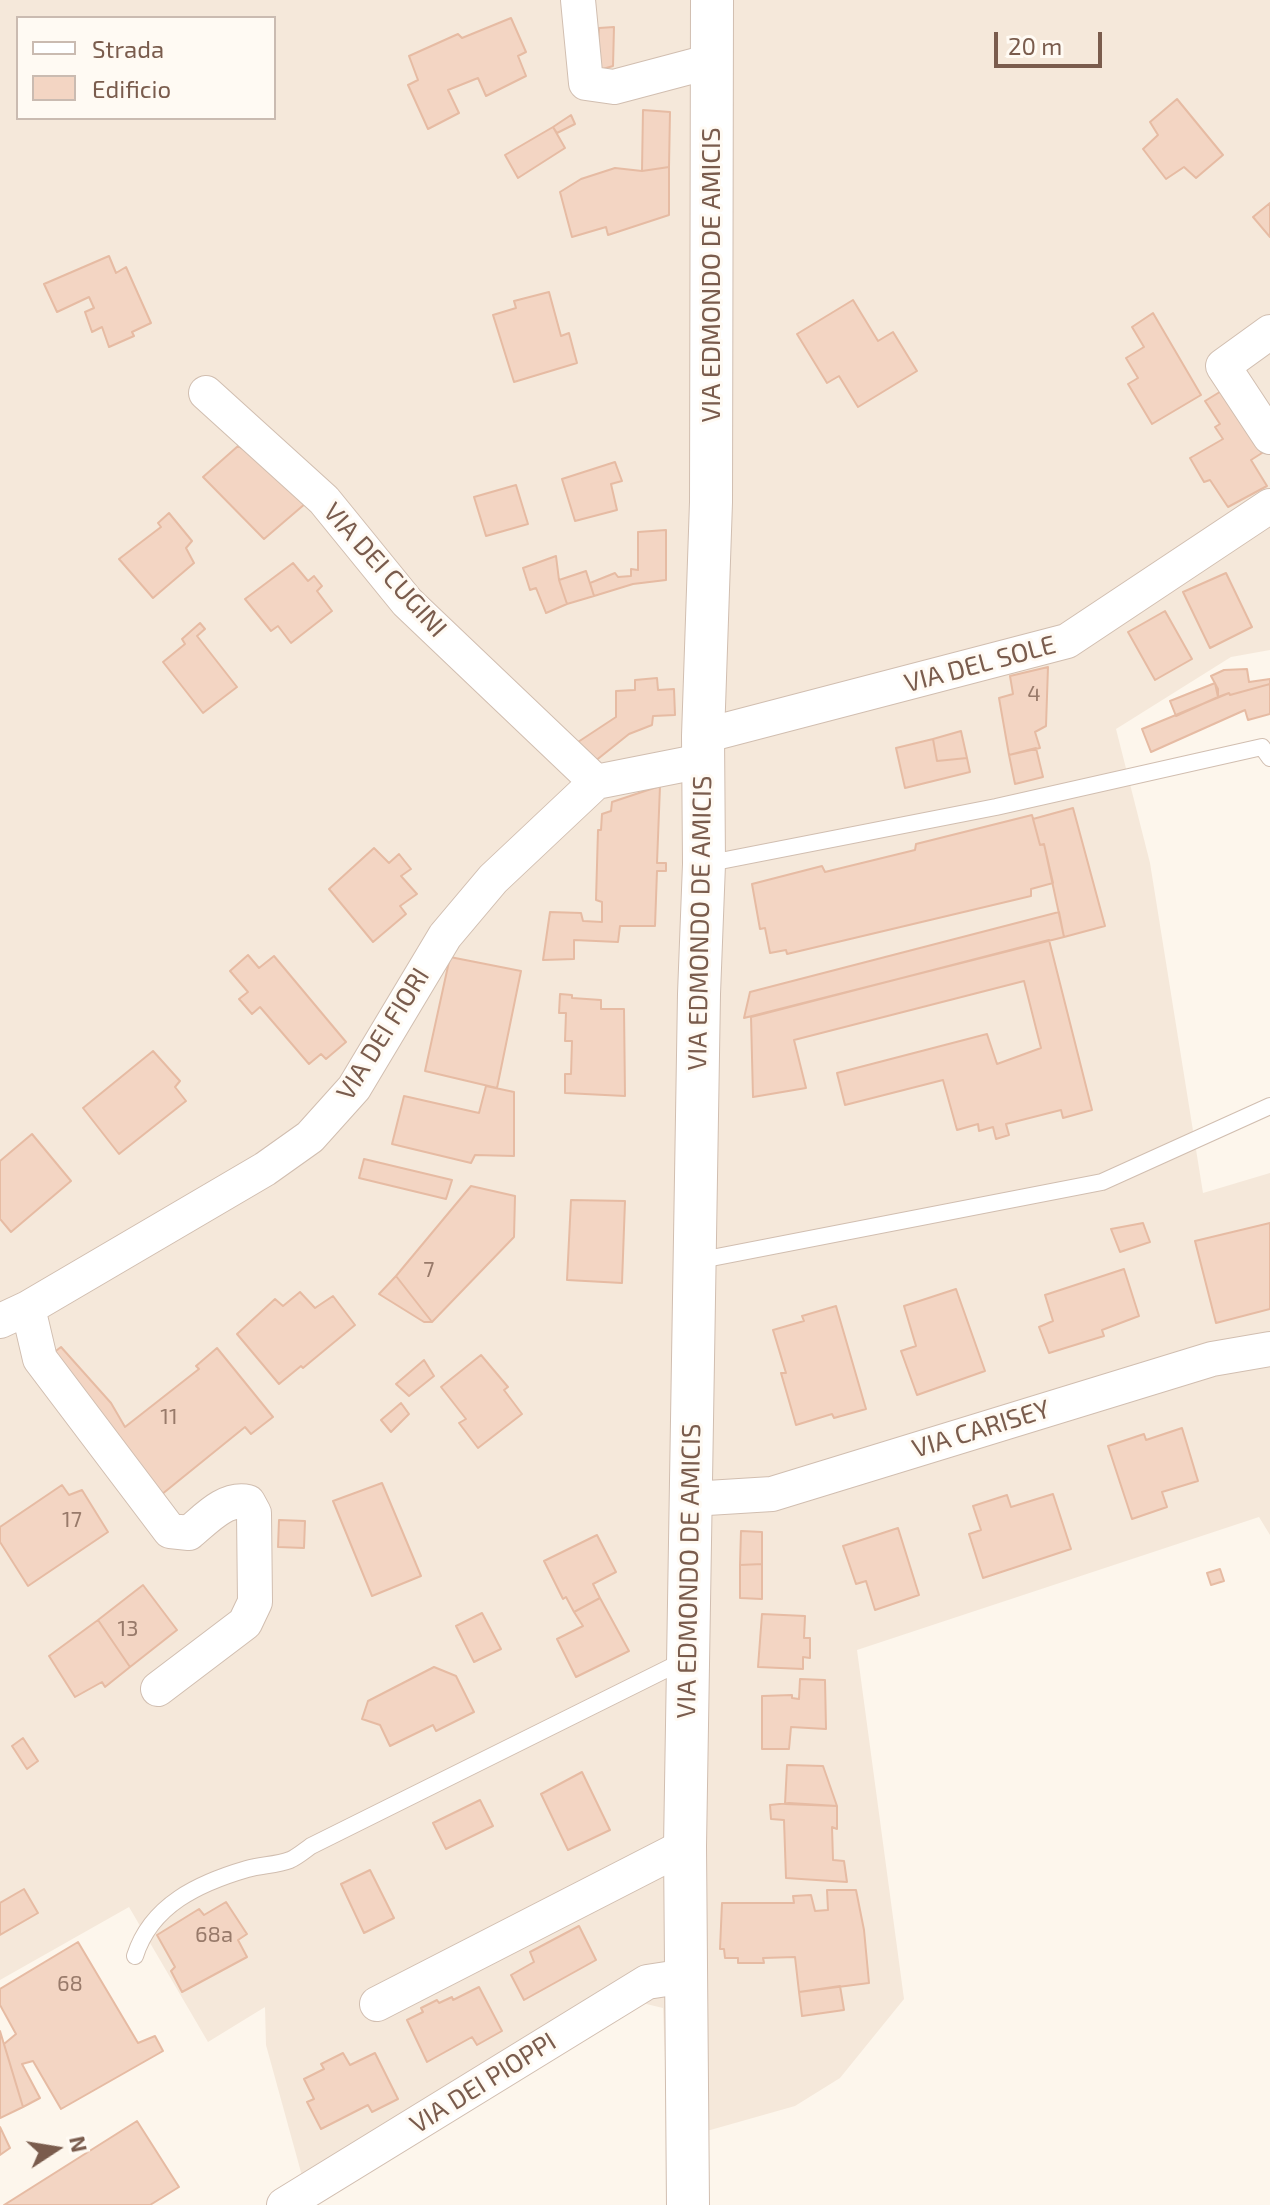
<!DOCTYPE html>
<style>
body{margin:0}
#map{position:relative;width:1270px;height:2205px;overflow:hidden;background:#fdf6ec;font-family:"Exo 2",sans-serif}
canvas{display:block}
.legend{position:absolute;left:16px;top:16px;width:260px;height:104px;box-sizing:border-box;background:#fffaf3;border:2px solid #cabbb1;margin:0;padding:10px 14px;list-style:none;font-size:24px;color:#7a5c4d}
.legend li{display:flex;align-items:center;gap:16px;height:40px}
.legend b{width:40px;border:2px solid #cabbb1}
.north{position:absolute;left:16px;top:2109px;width:80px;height:80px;-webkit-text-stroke:6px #fffaf3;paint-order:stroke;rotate:78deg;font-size:22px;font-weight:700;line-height:32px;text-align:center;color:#7a5c4d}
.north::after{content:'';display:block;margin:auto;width:28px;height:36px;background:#7a5c4d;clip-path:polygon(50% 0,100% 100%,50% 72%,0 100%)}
.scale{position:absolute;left:994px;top:32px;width:108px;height:36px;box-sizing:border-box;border:4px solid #7a5c4d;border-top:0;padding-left:10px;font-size:24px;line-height:28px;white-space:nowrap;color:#7a5c4d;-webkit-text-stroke:6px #fffaf3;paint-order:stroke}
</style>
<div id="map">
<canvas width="1270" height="2205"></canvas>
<ul class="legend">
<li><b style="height:10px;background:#fff"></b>Strada</li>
<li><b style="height:22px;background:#f3d5c3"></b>Edificio</li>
</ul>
<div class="north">N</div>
<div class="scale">20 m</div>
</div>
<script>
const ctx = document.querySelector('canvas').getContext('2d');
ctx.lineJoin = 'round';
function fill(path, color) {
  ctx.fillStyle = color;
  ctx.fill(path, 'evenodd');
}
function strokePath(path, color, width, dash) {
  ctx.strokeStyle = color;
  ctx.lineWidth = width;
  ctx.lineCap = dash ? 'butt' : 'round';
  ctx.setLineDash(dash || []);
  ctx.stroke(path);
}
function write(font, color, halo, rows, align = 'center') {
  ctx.font = font + ' "Exo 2",sans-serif';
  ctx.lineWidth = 6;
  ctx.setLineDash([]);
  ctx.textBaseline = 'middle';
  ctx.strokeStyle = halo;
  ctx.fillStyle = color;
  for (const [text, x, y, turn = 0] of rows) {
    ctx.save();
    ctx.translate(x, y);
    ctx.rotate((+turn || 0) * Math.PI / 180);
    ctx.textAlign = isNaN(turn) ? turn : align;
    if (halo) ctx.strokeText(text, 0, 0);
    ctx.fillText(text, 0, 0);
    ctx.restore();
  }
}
fill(new Path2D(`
 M0,0h1270v650l-39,7 -115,72 34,134 53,330 67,-20v362l-11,-18 -402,133 47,349 -64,79 -45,28 -127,36 -5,-134 -21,-5 -332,202 -44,-160 -1,-38 -57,35 -79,-135 -129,73zM18,18h256v100h-256z`), '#f5e8da');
const building = new Path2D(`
 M511,18l15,34 -8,4 8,20 -40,20 -8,-18 -30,12 11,23 -31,16 -20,-44 10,-5 -9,-24 49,-22 4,4z
 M614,27l-1,39 -17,5 3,-43z
 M1177,99l46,56 -27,23 -12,-11 -18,12 -23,-30 15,-14 -8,-13z
 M643,110l27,2 -1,55 -27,4z
 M571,115l4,9 -18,9 -4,-6z
 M553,127l12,21 -47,30 -13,-23z
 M669,167v48l-61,20 -2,-8 -34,10 -12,-45 21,-13 34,-11 27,3z
 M1270,203v34l-17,-20z
 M109,256l7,17 10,-6 25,56 -19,9 2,4 -25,11 -7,-20 -10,5 -7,-20 9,-4 -5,-11 -32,15 -13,-28z
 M549,292l12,44 8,-3 8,30 -63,19 -21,-67 23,-7 -2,-7z
 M853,300l25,41 15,-9 24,39 -59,36 -19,-31 -12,7 -30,-49z
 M1153,313l48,82 -49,29 -24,-40 10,-6 -12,-20 18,-11 -12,-20z
 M1223,390l39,63 -11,7 16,26 -39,21 -18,-27 -6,2 -14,-24 33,-19 -8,-12 5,-3 -15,-23z
 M238,446l26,16 42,41 -42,36 -61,-62z
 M615,462l7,19 -11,3 6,26 -42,11 -13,-42z
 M516,485l12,39 -42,12 -12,-39z
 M169,513l23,28 -6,7 8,15 -41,35 -34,-39 42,-32 -3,-4z
 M666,530v50l-33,4 -39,12 -4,-13 25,-10 3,4 13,-1v-7l7,1v-38z
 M556,556l3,24 8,24 -21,9 -10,-25 -6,2 -7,-22z
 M293,563l15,18 6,-5 8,10 -5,5 15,20 -41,32 -13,-17 -7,5 -26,-32z
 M586,571l8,25 -27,8 -8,-24z
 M1226,573l26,54 -42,21 -27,-56z
 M1165,611l27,48 -37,21 -27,-48z
 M200,623l5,6 -8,7 40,51 -34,26 -40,-51 22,-18 -3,-5z
 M1048,667l-2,59 -11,6 5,16 -31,7 -10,-57 14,-4 -3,-18z
 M1247,669l2,13 21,-3v5l-40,11 -1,-2 -11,4v-8l-7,-13 13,-6z
 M657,678l1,12 16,-1 1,26 -22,1 -1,9 -23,9 -35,28 -19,-18 41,-27v-26l19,-1v-10z
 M1215,683l3,14 -42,19 -6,-15z
 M1270,684v30l-22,6 -3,-10 -94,42 -9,-23 87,-36 1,2z
 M961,731l6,27 -30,3 -4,-22z
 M933,739l4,22 30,-3 3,14 -65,16 -9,-40z
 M1036,748l7,29 -28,7 -6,-29z
 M660,786l-3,77h9v8h-9l-2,55h-35l-2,16 -44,-2v19l-31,1 7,-48 31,1 2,8 19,1v-20l-6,-2 2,-70h3l1,-16 9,-3 1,-9z
 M1073,808l32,118 -41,11 -20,-93 -4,1 -7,-26z
 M1032,815l8,30 4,-1 9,39 -22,6v7l-244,58 -1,-4 -16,3 -5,-25 -5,1 -8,-45 70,-18 3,6 90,-22 1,-6z
 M374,848l15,15 10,-9 12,15 -10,7 16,18 -17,12 6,8 -33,28 -44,-53z
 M1059,912l5,25 -320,81 6,-26z
 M1049,940l43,170 -29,8 -2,-8 -55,14 3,11 -13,4 -3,-12 -14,4 -1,-7 -21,6 -14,-50 -98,25 -8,-32 150,-39 10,30 44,-16 -17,-67 -230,59 12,48 -53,9 -2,-80z
 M248,955l11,13 15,-12 72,86 -20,17 -5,-5 -12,10 -49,-57 -8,7 -13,-15 9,-7 -18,-21z
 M450,957l71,14 -24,117 -72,-17z
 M560,994l12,1v3l29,2v9h23l1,87 -60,-3v-19h6l1,-33h-7l1,-28h-7z
 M153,1051l27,30 -5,6 11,14 -67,53 -36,-46z
 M486,1086l28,6v64l-39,-1 -4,8 -79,-19 12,-48 75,17z
 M32,1134l39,47 -60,51 -11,-13v-58z
 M364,1159l88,21 -6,19 -87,-21z
 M471,1186l44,10 -1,41 -82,85 -36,-46z
 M571,1200l54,1 -3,82 -55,-3z
 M1143,1223l7,19 -30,10 -9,-23z
 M1270,1223v86l-54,14 -21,-82z
 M1124,1269l15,47 -37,14 2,6 -55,17 -10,-26 14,-6 -8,-26z
 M396,1276l36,46h-8l-45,-28z
 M956,1289l29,82 -68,24 -16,-44 15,-5 -12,-40z
 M300,1292l15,16 18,-12 22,29 -52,43 -2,-2 -22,18 -42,-50 38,-35 8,7z
 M836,1306l30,103 -32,9 -2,-4 -36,11 -15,-52h5l-13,-43 31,-9 -2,-5z
 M61,1347l50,56 14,24 74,-58 -3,-3 21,-18 56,69 -22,17 -6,-7 -89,72 -111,-140z
 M481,1355l27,32 -4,3 18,24 -44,34 -19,-25 7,-4 -25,-32z
 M424,1360l10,16 -25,20 -13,-12z
 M401,1403l8,11 -18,18 -10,-12z
 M1182,1428l16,53 -36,11 5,15 -35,12 -24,-73 36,-12 2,6z
 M382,1483l39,93 -49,20 -39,-95z
 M62,1485l7,10 13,-5 26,42 -80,54 -28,-44v-15z
 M1053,1494l18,55 -88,29 -14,-44 12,-4 -8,-24 34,-11 4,12z
 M279,1520l26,1 -1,27 -26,-1z
 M898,1528l21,67 -44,15 -9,-29 -10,3 -13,-38z
 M741,1531l21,1v32l-22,1z
 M597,1535l19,37 -23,12 7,14 -26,14 -8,-15 -3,2 -19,-38z
 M762,1564v35l-22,-1v-33z
 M1220,1569l4,12 -13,4 -4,-12z
 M143,1585l34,45 -47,37 -32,-47z
 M600,1598l29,53 -53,26 -19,-38 26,-13 -9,-14z
 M482,1613l19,36 -27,13 -18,-36z
 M762,1614l43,2 -1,22h6v20l-7,-1v12l-45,-2z
 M98,1620l32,47 -25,20 -3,-5 -27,15 -26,-41z
 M434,1667l22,9 18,36 -38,19 -3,-6 -43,21 -10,-21 -18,-6 6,-18z
 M800,1679l25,1 1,49 -35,-2 -2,22h-27v-53l30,-1v3l7,1z
 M23,1738l15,23 -11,8 -15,-23z
 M787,1765l36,1 14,40 -52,-2z
 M582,1772l28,58 -42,20 -27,-56z
 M480,1800l13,26 -47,23 -13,-26z
 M789,1803l48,3v23l-5,-2 1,33 11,1 3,21 -61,-4 -2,-58 -13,-1 -1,-14z
 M370,1870l24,48 -30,15 -23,-49z
 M24,1889l14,24 -38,22v-32z
 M827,1890h29l8,40 5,53 -70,9 -4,-35 -32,1 1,5h-26v-5h-13l-1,-9h-4l2,-46h72l-1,-7 18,-1 4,16 13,-1z
 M226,1902l21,32 -9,6 9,17 -65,35 -11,-21 4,-4 -18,-32 42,-26 5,6z
 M579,1926l17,34 -72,40 -13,-25 23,-13 -4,-10z
 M78,1942l60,101 17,-7 8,15 -102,58 -28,-48 -11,3 18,34 -17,9 -19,-63 12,-10 -16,-29v-16z
 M840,1986l4,24 -42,6 -3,-24z
 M479,1987l23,44 -25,14 -5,-8 -45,25 -20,-42 16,-8 -2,-4 16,-8 2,3 13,-6 1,3z
 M0,2031l23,76 -23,11z
 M343,2053l7,12 25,-12 23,46 -26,13 -4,-7 -47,24 -14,-27 7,-3 -10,-20 20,-10 -3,-5z
 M137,2121l42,66 -29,18h-146z
 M0,2127l10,21 -10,7z`);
fill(building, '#f3d5c3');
strokePath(building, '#e6bba3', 2);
const service = new Path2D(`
 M705,864l291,-57 266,-60 8,11
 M696,1261l406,-79 168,-76
 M135,1956c16,-51 64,-73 112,-87 14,-4 30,-4 43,-9 7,-3 14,-9 21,-14l376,-187`);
const minor = new Path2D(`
 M578,0l8,83 28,4 98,-26
 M1270,332l-47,34 47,71
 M206,393l118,107 83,102 189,180
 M703,736l364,-95 203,-135
 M28,1308l12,51 130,172 19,2c17,-14 36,-36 59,-31l6,11 1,89 -10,21 -87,66
 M0,1321l28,-13 237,-139 45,-32 44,-49 91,-152 48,-57 103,-97 106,-21
 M691,1499l81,-5 440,-135 58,-10
 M377,2004l308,-158
 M284,2205l363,-223 39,-6`);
const tertiary = new Path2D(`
 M688,2205l-3,-359 14,-852 5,-130 -1,-128 8,-234 1,-502`);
strokePath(service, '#d1beb0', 18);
strokePath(minor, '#d1beb0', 36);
strokePath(tertiary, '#d1beb0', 44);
strokePath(service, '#fff', 16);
strokePath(minor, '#fff', 34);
strokePath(tertiary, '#fff', 42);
write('22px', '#987a6a', null, [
 ["4",1034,694],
 ["7",429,1270],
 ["11",169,1417],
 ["17",72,1520],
 ["13",128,1629],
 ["68a",214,1935],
 ["68",70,1984]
]);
write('26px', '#7a5c4d', '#fffaf3', [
 ["VIA EDMONDO DE AMICIS",711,275,-90],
 ["VIA DEI CUGINI",385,570,48],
 ["VIA DEL SOLE",980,664,-15],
 ["VIA EDMONDO DE AMICIS",700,923,-89],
 ["VIA DEI FIORI",383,1034,-58],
 ["VIA CARISEY",981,1429,-17],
 ["VIA EDMONDO DE AMICIS",689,1571,-89],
 ["VIA DEI PIOPPI",483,2083,-32]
]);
</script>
